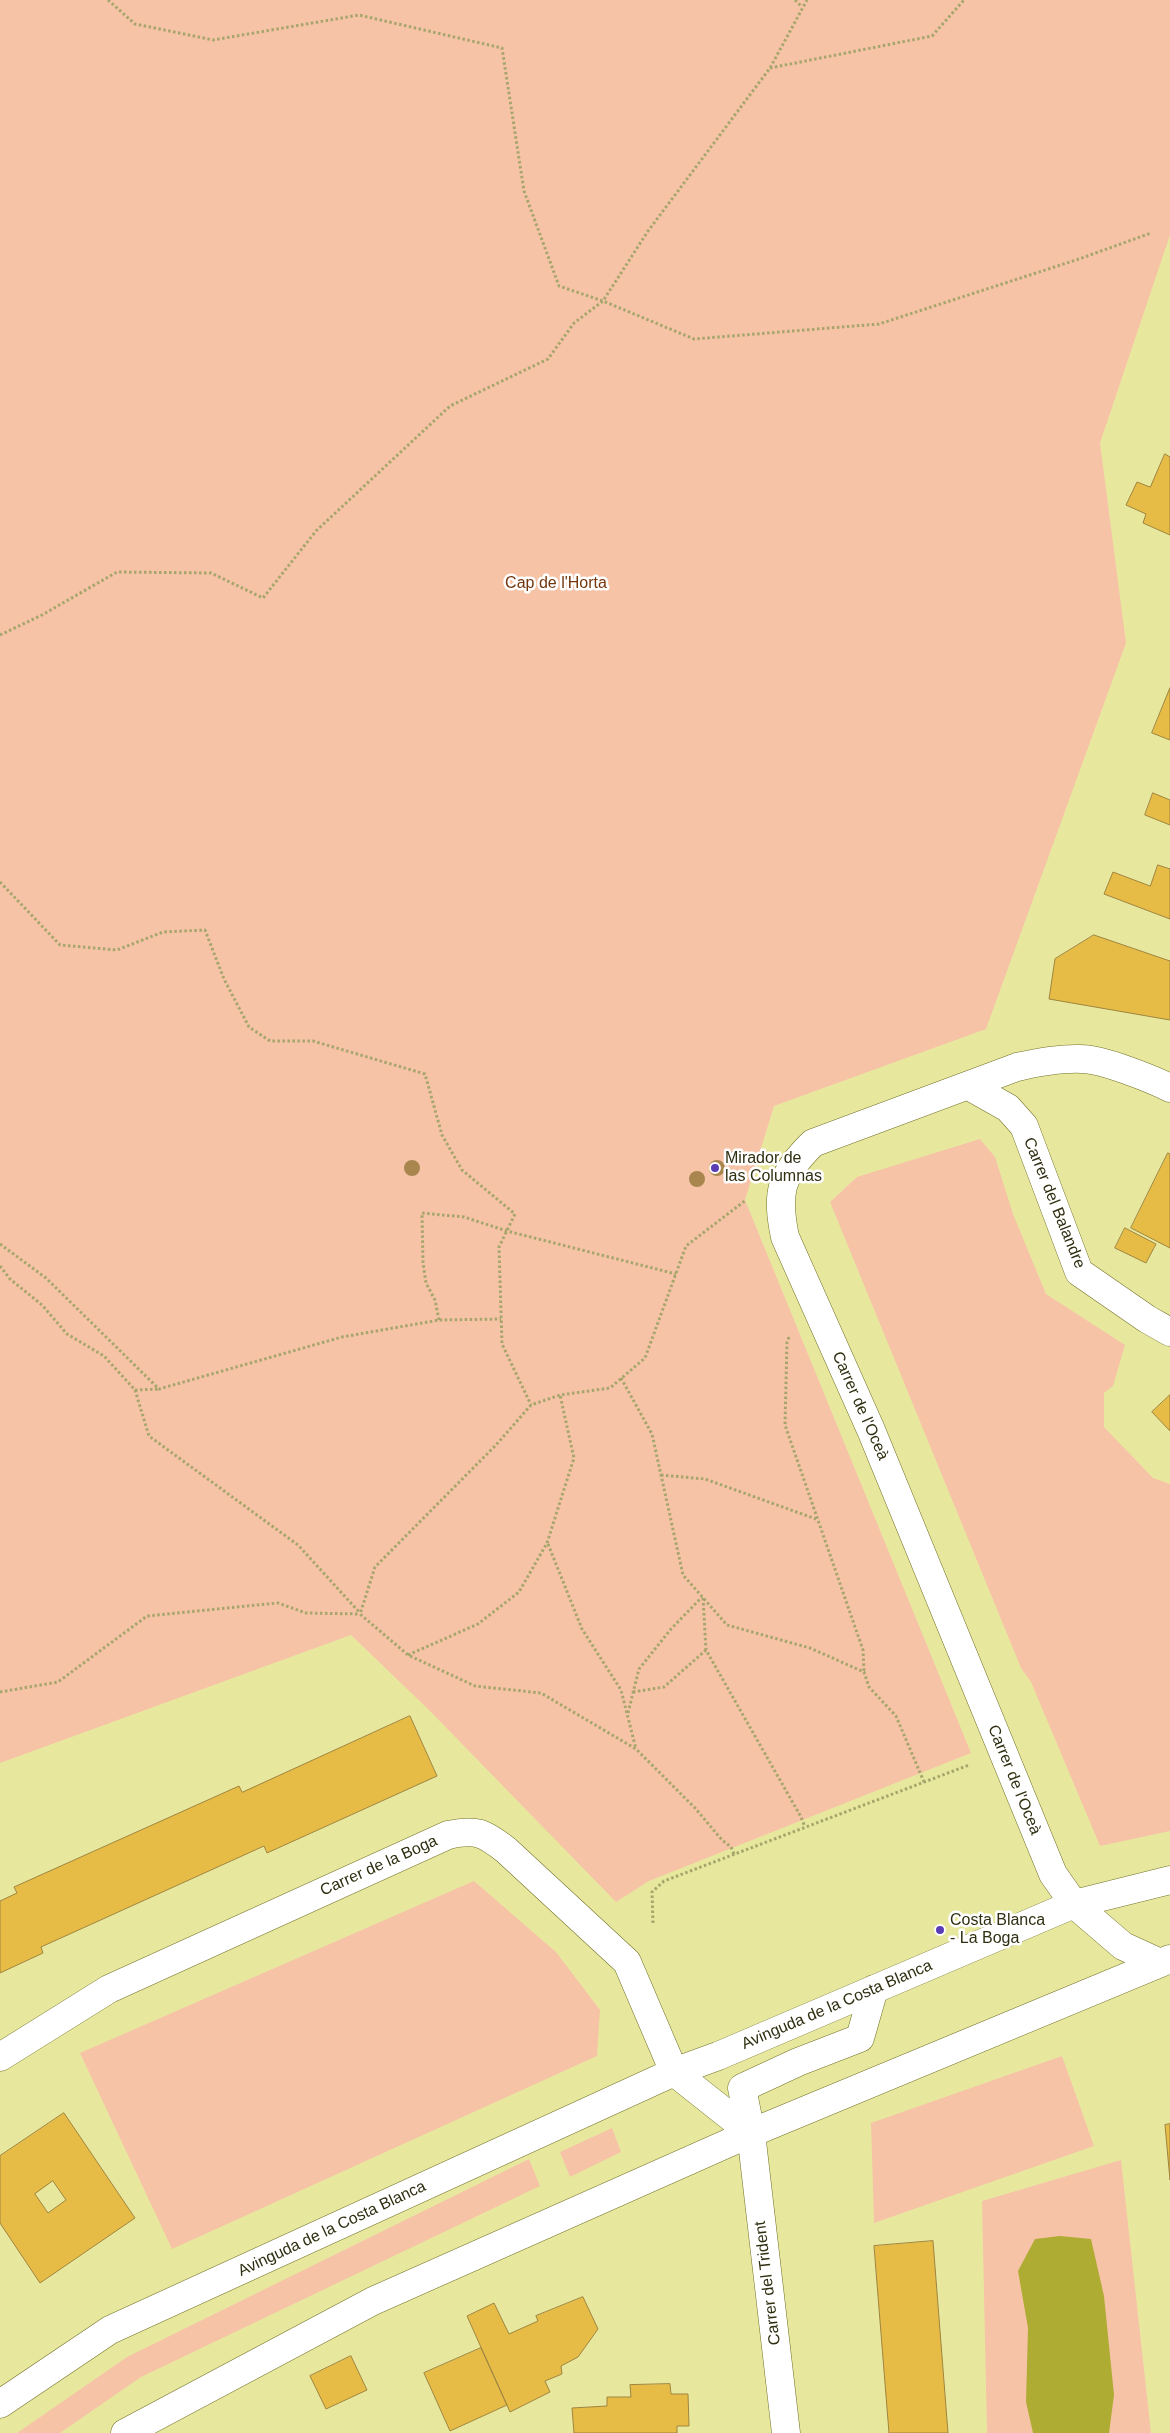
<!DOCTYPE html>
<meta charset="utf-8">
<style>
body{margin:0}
canvas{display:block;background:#e7e89e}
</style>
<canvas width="1170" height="2433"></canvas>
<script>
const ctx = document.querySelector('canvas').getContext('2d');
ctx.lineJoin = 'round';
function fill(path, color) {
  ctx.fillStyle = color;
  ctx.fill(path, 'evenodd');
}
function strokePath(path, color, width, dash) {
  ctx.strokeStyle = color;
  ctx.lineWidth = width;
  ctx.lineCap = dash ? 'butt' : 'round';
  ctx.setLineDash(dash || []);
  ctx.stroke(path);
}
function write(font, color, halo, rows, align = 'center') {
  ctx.font = font + ' Helvetica,sans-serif';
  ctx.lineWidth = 5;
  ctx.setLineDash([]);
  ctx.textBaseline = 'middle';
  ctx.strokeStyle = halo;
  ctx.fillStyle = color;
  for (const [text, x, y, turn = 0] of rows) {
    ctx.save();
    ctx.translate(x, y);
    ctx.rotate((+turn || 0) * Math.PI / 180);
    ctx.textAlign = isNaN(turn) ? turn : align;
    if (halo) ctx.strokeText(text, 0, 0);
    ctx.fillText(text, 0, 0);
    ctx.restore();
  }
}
fill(new Path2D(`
 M0,0h1170v235l-70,208 26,200 -140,386 -212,77 -29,94 226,553 -322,128 -33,21 -187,-192 -78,-75 -351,128z
 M980,1139l15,18 18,57 33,80 79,51 -12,41 -9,7v34l49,51 17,6v347l-70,15 -69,-164 -10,-14 -191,-466 27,-25z
 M474,1881l82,71 44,58 -3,46 -425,193 -92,-196z
 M1062,2056l32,90 -220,77 -3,-100z
 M612,2128l9,24 -51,25 -10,-25z
 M529,2159l11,27 -399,191 -81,56h-43l110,-76z
 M1121,2160l30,273h-164l-5,-232z`), '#f7c3a7');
fill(new Path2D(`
 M1060,2236l31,3 13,57 10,99 -5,38h-76l-7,-31 2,-74 -10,-57 17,-32z`), '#aeac32');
const building = new Path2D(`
 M1165,454l5,3v78l-27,-12 3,-9 -20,-9 11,-23 13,5z
 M1170,688v52l-18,-7z
 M1153,793l17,7v25l-25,-10z
 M1158,865l12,4v50l-66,-25 9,-22 37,14z
 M1094,935l76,26v59l-121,-21 6,-40z
 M1168,1153l2,1v94l-39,-20z
 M1125,1228l31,16 -10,19 -31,-15z
 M1170,1395v36l-18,-19z
 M410,1716l27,60 -170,77 -3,-7 -223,101 2,6 -43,20v-72l17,-8 -3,-6 225,-101 3,6z
 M64,2113l71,105 -95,65 -40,-60v-67zM53,2181l13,19 -18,13 -13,-19z
 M1170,2124v56l-5,-55z
 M933,2241l15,192h-59l-15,-187z
 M583,2297l15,32 -20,28 -17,9 1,8 -17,7 5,11 -40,20 -43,-96 27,-13 15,31 29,-13 -2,-5z
 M481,2348l26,57 -57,26 -26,-58z
 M351,2356l16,34 -41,19 -16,-33z
 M670,2384l1,10h17l1,32h-12v7h-103l-2,-25 35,-2v-9h24l-1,-12z`);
fill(building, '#e6bc47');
strokePath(building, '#9f853f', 1);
const minor = new Path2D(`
 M969,1086l39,22 16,18 55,146 68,47 23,13
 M1074,1904l-21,-30 -182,-444 -86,-193c-9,-44 -5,-62 28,-94l204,-76c22,-5 43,-9 65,-8 20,0 70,20 88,29
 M0,2057l109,-68 339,-154c28,-6 35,-3 58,15l121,112 47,110
 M751,2133l35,300`);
const tertiary = new Path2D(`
 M1074,1904l49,42 35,16
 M674,2072l77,61
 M751,2133l-9,-45 56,-26 62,-24 14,-49
 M0,2404l110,-74 564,-258 44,-16 356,-152 96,-24
 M125,2433l248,-132 378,-168 419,-174`);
strokePath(minor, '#727128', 29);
strokePath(tertiary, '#727128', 29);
strokePath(new Path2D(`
 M108,0l27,24 78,16 146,-25 143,33 22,143 35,95 44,15 91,38 185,-15 200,-65 72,-26
 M795,0l7,7
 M770,68l162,-32 32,-36
 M0,635l42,-20 75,-43 94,1 52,25 53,-67 134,-125 98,-47 26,-36 29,-22 45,-70 122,-163 37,-68
 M0,882l60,63 57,5 46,-18 42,-2 19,49 25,48 21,14h43l112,33 17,61 20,35 53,44 -16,33 3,97 29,61
 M0,1244l46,34 113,111 183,-52 97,-17 62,-1
 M0,1266l10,13 32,26 25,29 37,22 31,34 24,-1
 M439,1320l-4,-20 -9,-17 -3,-20 -1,-50 42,4 43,14 169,43
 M789,1337l-2,5 -2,83 78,225 1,22
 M621,1378l31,56 31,141 44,50 83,23 54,24 5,15 27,29 28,66
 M135,1390l14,46 149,109 62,68
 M661,1475l44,4 111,40
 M548,1544l34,85 39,61 15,59
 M703,1598l3,52 95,167 4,10
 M408,1655l70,-31 41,-32 28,-49 27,-85 -14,-63
 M0,1692l58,-10 89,-66 131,-13 28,10 54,1
 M633,1692l31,-5 42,-37
 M628,1713l11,-44 32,-40 31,-32
 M734,1854l-3,-7 -9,-7 -27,-32 -59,-59 -95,-56 -66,-7 -67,-31 -48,-41 15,-47 121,-122 35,-40 29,-10 50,-7 35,-30 41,-112 60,-46
 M653,1923l-1,-31 12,-11 305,-116`), '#a6a66c', 3, [2.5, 2.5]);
strokePath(minor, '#fff', 28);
strokePath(tertiary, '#fff', 28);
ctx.fillStyle = '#a8864e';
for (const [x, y] of [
 [738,1157],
 [412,1168],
 [717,1168],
 [697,1179]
]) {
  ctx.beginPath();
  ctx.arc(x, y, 8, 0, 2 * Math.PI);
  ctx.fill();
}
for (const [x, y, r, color] of [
 [715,1168,5,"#5a3cb5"],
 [940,1930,5,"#5a3cb5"]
]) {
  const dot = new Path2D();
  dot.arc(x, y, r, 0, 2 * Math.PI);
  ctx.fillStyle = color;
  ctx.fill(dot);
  strokePath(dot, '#fff', 2);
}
write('16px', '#74360c', '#fff', [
 ["Cap de l'Horta",556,584]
]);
write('16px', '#302f11', '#fff', [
 ["Mirador de",725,1159],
 ["las Columnas",725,1177],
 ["Costa Blanca",950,1921],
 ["- La Boga",950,1939]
], 'left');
write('16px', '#302f11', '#fff', [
 ["Carrer del Balandre",1054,1203,68],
 ["Carrer de l'Oceà",860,1406,66],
 ["Carrer de l'Oceà",1014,1780,68],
 ["Carrer de la Boga",379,1866,-24],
 ["Avinguda de la Costa Blanca",837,2005,-23],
 ["Avinguda de la Costa Blanca",332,2229,-25],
 ["Carrer del Trident",768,2283,-97]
]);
</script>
